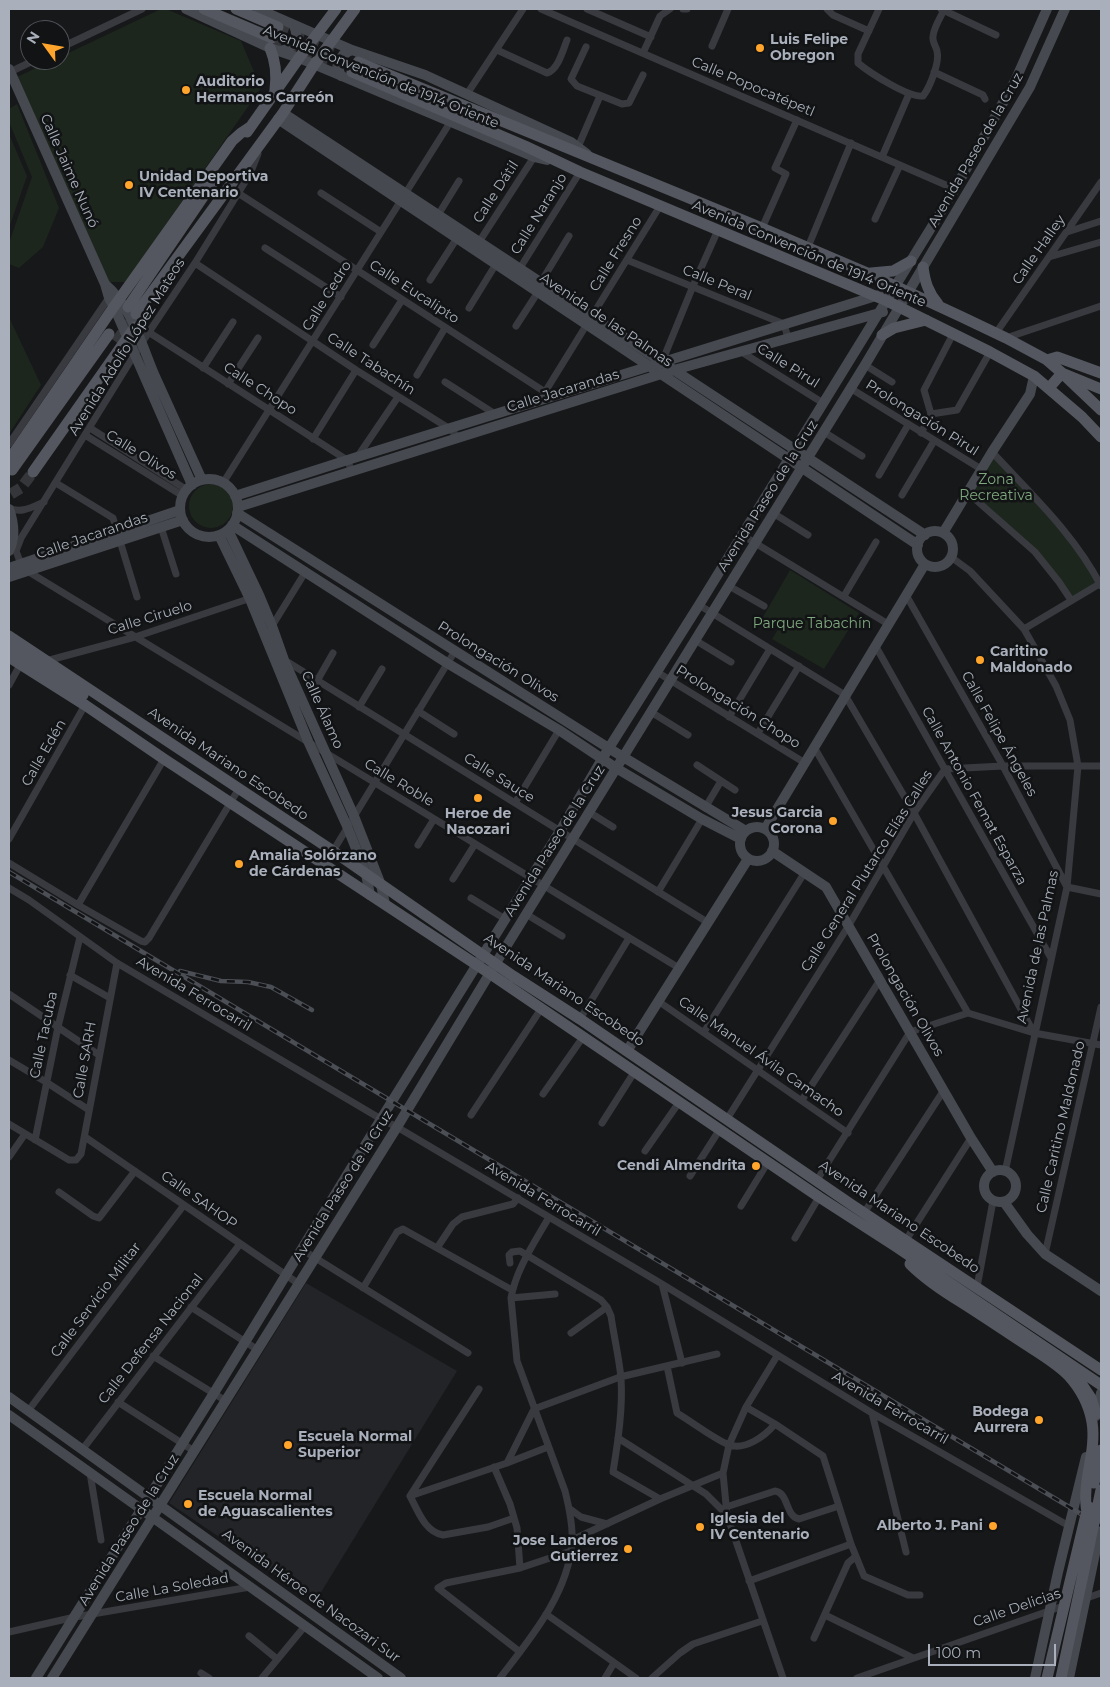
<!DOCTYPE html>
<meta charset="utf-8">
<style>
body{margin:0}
#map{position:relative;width:1110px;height:1687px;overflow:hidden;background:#17181a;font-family:Montserrat,sans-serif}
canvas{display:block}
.frame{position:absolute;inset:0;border:10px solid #a9b0bb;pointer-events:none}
.north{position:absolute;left:20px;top:20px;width:50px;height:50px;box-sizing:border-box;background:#121315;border:1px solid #4e5257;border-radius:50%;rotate:302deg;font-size:14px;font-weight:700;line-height:20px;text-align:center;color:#a9b0bb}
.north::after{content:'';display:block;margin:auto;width:18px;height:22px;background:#ffa52b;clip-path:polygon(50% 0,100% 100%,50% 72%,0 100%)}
.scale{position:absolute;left:928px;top:1644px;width:128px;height:22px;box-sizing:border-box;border:2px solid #a9b0bb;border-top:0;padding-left:6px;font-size:15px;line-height:18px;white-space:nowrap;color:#a9b0bb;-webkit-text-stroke:4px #121315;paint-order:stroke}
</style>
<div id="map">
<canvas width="1110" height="1687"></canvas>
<div class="frame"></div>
<div class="north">N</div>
<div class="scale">100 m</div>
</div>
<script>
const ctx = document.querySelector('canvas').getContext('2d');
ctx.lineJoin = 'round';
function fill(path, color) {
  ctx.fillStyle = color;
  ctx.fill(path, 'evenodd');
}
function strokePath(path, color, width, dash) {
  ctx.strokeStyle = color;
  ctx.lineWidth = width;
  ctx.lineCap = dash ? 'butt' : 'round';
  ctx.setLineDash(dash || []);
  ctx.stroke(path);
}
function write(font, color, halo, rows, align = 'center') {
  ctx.font = font + ' Montserrat,sans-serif';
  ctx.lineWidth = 5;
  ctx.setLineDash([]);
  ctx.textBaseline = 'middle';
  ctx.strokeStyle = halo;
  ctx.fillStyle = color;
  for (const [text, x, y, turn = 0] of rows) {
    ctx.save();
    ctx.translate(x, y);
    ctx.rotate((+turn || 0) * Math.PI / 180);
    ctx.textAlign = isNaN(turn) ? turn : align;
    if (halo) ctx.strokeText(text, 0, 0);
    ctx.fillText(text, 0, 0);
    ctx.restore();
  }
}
fill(new Path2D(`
 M306,1283l151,88 -142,231 -146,-99z`), '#232427');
fill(new Path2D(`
 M161,9h5l75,32 20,47 -135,194h-17l-92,-205 36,-17h7v-3z
 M17,104l42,104 -16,39 -24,21 -10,-4v-21l23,-66 -23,-55v-13z
 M9,134l18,42 -18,52z
 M9,317l32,68 -32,49z
 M992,452l58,63 50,69 -29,16 -36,-48 -68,-60z
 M189 506a22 22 0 1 1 44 0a22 22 0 1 1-44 0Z
 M790,570l69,43 -35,56 -52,-30 7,-11 -16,-11z`), '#1d261d');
strokePath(new Path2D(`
 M278,27l80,35
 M272,38l80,34
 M116,342l20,-28
 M11,494l10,-6 12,-16`), '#34363a', 11, [11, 5.5]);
strokePath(new Path2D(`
 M541,9l414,180
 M587,9l64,28
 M683,9h4
 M827,9l6,6 36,16
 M879,9l-21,45v9c12,10 51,35 65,33 7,-9 17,-34 14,-45 -1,-5 -5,-9 -4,-15 1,-9 7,-18 11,-26
 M941,9l55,26
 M712,46l16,-37
 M586,47l-15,32 6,7 45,18 7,-1 14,-28
 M60,48l82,-39
 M497,50l50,23c11,-3 16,-23 20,-33
 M643,53l17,-37 10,-7
 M10,72l25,-12
 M934,72l49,23 2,4
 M467,94l56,-85
 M578,147l22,-51
 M258,154l-8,20 -55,89 -54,81 -120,194 -5,13 3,8 10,13 650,396
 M882,157l27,-63
 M238,193l307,199 1,6
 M321,193l60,39
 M438,215l21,-34
 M875,219l25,-54
 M762,228l24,-54 -11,-6 22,-48
 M1067,232l34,-11
 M479,242l55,-85
 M808,247l43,-104
 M265,248l76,49
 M1049,257l52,-15
 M627,260l157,64 4,14
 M195,263l161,107 94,59 9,9
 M520,268l60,-96
 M430,280l27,-42
 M541,282l28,-46
 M469,308l27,-44
 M516,326l22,-34
 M150,333l197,127 5,11
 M996,333l105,-151
 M1006,338l95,-32
 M373,345l29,-45
 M740,351l83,52
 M662,362l31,-76 25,-56
 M865,365l27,17
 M203,368l30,-46
 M417,375l28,-47
 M445,382l50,32
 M228,384l30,-46
 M850,388l131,81
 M545,392l115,-186
 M931,414l26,-4 33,-58
 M90,428l97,62
 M824,432l38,24
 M921,433l10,-19 -7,-24 29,-56
 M85,435l98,61
 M313,439l43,-69
 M9,444l101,-148
 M992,452c39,42 83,83 109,134
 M358,456l40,-59
 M879,475l29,-50
 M56,483l57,35 24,79
 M223,483l228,-362
 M967,492l68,60 24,30 12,18
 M902,495l32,-54
 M9,508c12,6 23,-1 35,-6
 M773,513l35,22
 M161,527l15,47
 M742,535l146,89
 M951,557l19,14 54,58 32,57 14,34 8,46 -11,121 -62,285
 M729,586l35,20
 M906,595l97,171 64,121 34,7
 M844,596l32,-54
 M699,605l146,90 69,118 120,220
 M272,626l34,-55
 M1024,629l77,-46
 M695,640l36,22
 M875,645l176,313
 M46,661l89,-24 119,-40
 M286,661l421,261
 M657,672l148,91
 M317,681l16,-28
 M9,685l11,-20
 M359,707l23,-38
 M418,711l36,23
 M651,712l37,23
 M729,717l41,-68
 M758,733l41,-67
 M814,747l154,266
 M697,765l38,25
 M515,803l44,-73
 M705,808l16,-27
 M589,812l24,15
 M9,839l76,-134
 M418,845l16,-26
 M333,851l122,-200
 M9,863l69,42 63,36 4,1 4,-4 89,-148
 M453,879l22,-35
 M9,888l20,12 88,63 264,156 16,8 265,157 210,129 197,113
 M658,892l44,-73
 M471,898l34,21
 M78,905l86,-146
 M526,914l36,22
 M70,975l40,23
 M9,994l90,61
 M658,1001l190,132
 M580,1019l49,-81
 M704,1032l101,-160
 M9,1060l37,22 43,28
 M543,1094l40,-57
 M802,1100l78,-120
 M471,1115l70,-106
 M727,1119l122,-194 65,-112 31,-44 58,-3h98
 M602,1123l33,-52
 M9,1124l60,36h7l5,-6 36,-191
 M85,1137l214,147
 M35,1140l23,-113 22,-90
 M645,1151l35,-50
 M9,1157l16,-23
 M690,1176l30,-47
 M817,1180l93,-148 58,-19 66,20 67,12
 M59,1192l34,24 6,2 36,-47
 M741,1206l27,-44
 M864,1213l80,-123
 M795,1238l24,-41
 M906,1240l65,-102
 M437,1248l16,-24 9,-7 51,-13 5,-6
 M301,1249l167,104
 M1045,1254l56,-247
 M510,1263l-1,-8 3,-3 8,-1 81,49 6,7 4,9c3,21 8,41 10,62 2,31 -3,63 -8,94l47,27
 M662,1284l20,79
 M977,1287l16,-86
 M363,1288l34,-56 6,-3 109,61
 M511,1298l44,-4
 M191,1307l67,43
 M571,1333l36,-26
 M153,1356l73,45
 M777,1356l-31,51 -17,38 -6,28 4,42 56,163
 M667,1366l10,47c15,9 36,25 50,31 17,8 38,-8 48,-20
 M118,1402l76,49
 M746,1407l29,17 48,32 28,88 13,32 44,19h12
 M28,1411l156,-206
 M872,1413l34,139
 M618,1438l88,56 21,21
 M82,1450l158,-206
 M507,1463l27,-54 86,-32 97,-23
 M494,1467l16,37 7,24 3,40
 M90,1473l11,67
 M410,1496l97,-33 41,-16
 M410,1496l69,-107
 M410,1496c8,15 15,36 33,39l45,-8 26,-9
 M726,1507l49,-16c14,2 10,25 24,28l40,-13
 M570,1509l11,8 26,7
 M572,1540l88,-41 63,-26
 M749,1581l102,-37
 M1084,1599l17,-6
 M546,1614l90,64
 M825,1615l88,43
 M9,1632l66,-15 175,-30
 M249,1636l28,23
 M814,1638l34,-75 7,-6
 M520,1652l-82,-64 8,-5 74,-15 51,-17
 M201,1673l8,5
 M262,1678l43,-52
 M500,1678c30,-39 69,-85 72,-137 1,-17 -3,-34 -7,-50l-48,-130 -6,-63c5,-29 24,-56 38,-81
 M605,1678l9,-15
 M652,1678l28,-25 13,-9 69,-23
 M857,1678l209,-73`), '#383a3f', 7);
strokePath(new Path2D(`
 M186,9l84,39 29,10 235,99 13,3
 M258,9l94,41 73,25 146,67 16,12
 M279,51c14,-1 21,-13 15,-25
 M9,69l96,215 4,14 5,9 78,178
 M341,76c-6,-12 -2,-21 11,-26
 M283,113l642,422
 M278,119l640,426
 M105,284c26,22 36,59 49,90 16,36 32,71 48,106
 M180 508a29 29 0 1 1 58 0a29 29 0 1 1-58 0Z
 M235,496l122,-39 522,-162
 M238,507l436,-137 209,-58
 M9,509c5,14 7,28 0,42
 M237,513l373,236 136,82
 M232,525l215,138 112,67 57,38 86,51 39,20
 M228,530l31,65 13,31 12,34 70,156 27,69 4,19
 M917 549a18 18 0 1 1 36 0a18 18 0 1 1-36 0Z
 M943,533l49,-81 38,-58 4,-18
 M219,535l31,64 58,142 39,85 19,48 4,21
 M9,568l171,-58
 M9,577l174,-57
 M740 844a17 17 0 1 1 34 0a17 17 0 1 1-34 0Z
 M765,829l160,-265
 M772,851l54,36 145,251 22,34
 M627,1051l121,-192
 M984 1186a16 16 0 1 1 32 0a16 16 0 1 1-32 0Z
 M1004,1202l23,32 18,20 56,37
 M9,1397l392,281
 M9,1415l369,263
 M1096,1416l5,-23
 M36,1678l178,-285 167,-274 179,-288 42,-72 97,-154 256,-416 60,-108 32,-72
 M52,1678l345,-551 99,-164 369,-598 165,-278 35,-78
 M1035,1678l23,-106 28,-115
 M1069,1678l32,-153`), '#464950', 10);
strokePath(new Path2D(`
 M204,9l68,29
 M236,9l42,18
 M270,48c6,14 7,26 5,42
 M358,62l404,166 103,44 97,45 44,21 41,22 15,13 39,37
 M352,72l173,74 55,26 307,129 103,51 44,24 48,41 19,20
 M247,132l52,-74 37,-49
 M923,267c2,15 5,25 15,37
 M871,273l22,-2 18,-10
 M128,307l86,-126
 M136,314l147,-201 31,-48 41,-56
 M882,335l12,-7 32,-8
 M1047,360l10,-3 44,16
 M1049,388l13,-15 39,16
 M9,460l104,-152 119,-167 9,-8 9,-6
 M12,470l97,-136
 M33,472l102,-145
 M9,636l324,215 180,125 67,43 272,186 249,165
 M9,647l74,48
 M9,657l76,48 79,54 325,214 330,224 76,49 206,139
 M1071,1368l20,30 5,16`), '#54575f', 11);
const rail = new Path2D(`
 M9,872l1092,654
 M180,971l41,10 27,1 23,5 41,23`);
strokePath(rail, '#4b4e55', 4.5);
strokePath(rail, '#121315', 2.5, [8]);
strokePath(new Path2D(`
 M910,1264c15,15 33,27 51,38 22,14 43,28 64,42 14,9 31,19 43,31 12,13 21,30 24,47 5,31 -11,61 -5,90
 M1094,1483l7,-33
 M1047,1678l41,-172
 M1061,1678l40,-188`), '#54575f', 11);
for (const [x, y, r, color] of [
 [760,48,5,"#ffa52b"],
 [186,90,5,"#ffa52b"],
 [129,185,5,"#ffa52b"],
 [980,660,5,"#ffa52b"],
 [478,798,5,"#ffa52b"],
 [833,821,5,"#ffa52b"],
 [239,864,5,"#ffa52b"],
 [756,1166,5,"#ffa52b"],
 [1039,1420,5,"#ffa52b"],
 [288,1445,5,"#ffa52b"],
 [188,1504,5,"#ffa52b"],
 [993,1526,5,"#ffa52b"],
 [700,1527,5,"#ffa52b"],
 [628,1549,5,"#ffa52b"]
]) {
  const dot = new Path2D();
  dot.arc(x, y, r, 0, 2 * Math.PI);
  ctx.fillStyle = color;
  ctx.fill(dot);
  strokePath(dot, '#121315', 2);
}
write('bold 14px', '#a9b0bb', '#121315', [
 ["Luis Felipe",770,40],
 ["Obregon",770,56],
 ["Auditorio",196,82],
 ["Hermanos Carreón",196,98],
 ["Unidad Deportiva",139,177],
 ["IV Centenario",139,193],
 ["Caritino",990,652],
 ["Maldonado",990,668],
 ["Jesus Garcia",823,813,"right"],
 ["Corona",823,829,"right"],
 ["Heroe de",478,814,"center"],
 ["Nacozari",478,830,"center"],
 ["Amalia Solórzano",249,856],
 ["de Cárdenas",249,872],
 ["Cendi Almendrita",746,1166,"right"],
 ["Bodega",1029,1412,"right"],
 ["Aurrera",1029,1428,"right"],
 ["Escuela Normal",298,1437],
 ["Superior",298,1453],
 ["Escuela Normal",198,1496],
 ["de Aguascalientes",198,1512],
 ["Iglesia del",710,1519],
 ["IV Centenario",710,1535],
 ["Alberto J. Pani",983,1526,"right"],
 ["Jose Landeros",618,1541,"right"],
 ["Gutierrez",618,1557,"right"]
], 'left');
write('14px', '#a9b0bb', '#121315', [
 ["Avenida Convención de 1914 Oriente",381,77,22],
 ["Calle Popocatépetl",753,87,23],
 ["Avenida Paseo de la Cruz",976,150,-60],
 ["Calle Jaime Nunó",69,171,66],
 ["Calle Dátil",496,192,-57],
 ["Calle Naranjo",539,214,-58],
 ["Calle Halley",1039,250,-55],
 ["Calle Fresno",616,254,-58],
 ["Avenida Convención de 1914 Oriente",809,254,23],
 ["Calle Peral",717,283,22],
 ["Calle Eucalipto",414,292,33],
 ["Calle Cedro",327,296,-58],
 ["Avenida de las Palmas",606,320,34],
 ["Avenida Adolfo López Mateos",127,347,-58],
 ["Calle Tabachín",371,364,33],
 ["Calle Pirul",788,366,32],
 ["Calle Chopo",260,389,33],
 ["Calle Jacarandas",563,391,-17],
 ["Prolongación Pirul",922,418,32],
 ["Calle Olivos",141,455,32],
 ["Avenida Paseo de la Cruz",768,496,-58],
 ["Calle Jacarandas",92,536,-19],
 ["Calle Ciruelo",150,618,-17],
 ["Prolongación Olivos",498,662,32],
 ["Prolongación Chopo",738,707,32],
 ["Calle Álamo",322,710,66],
 ["Calle Felipe Ángeles",999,734,61],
 ["Calle Edén",44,753,-60],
 ["Avenida Mariano Escobedo",228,764,34],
 ["Calle Sauce",499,778,32],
 ["Calle Roble",399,783,31],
 ["Calle Antonio Femat Esparza",974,796,61],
 ["Avenida Paseo de la Cruz",555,841,-58],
 ["Calle General Plutarco Elías Calles",867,871,-58],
 ["Avenida de las Palmas",1038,947,-78],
 ["Avenida Mariano Escobedo",564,990,34],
 ["Avenida Ferrocarril",194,994,31],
 ["Prolongación Olivos",905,995,60],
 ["Calle Tacuba",44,1035,-78],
 ["Calle Manuel Ávila Camacho",761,1057,35],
 ["Calle SARH",85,1060,-80],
 ["Calle Caritino Maldonado",1061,1127,-77],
 ["Avenida Paseo de la Cruz",343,1186,-58],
 ["Avenida Ferrocarril",543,1199,31],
 ["Calle SAHOP",199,1200,35],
 ["Avenida Mariano Escobedo",899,1217,34],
 ["Calle Servicio Militar",96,1300,-53],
 ["Calle Defensa Nacional",151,1339,-52],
 ["Avenida Ferrocarril",890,1408,30],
 ["Avenida Paseo de la Cruz",129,1530,-58],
 ["Calle La Soledad",172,1588,-10],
 ["Avenida Héroe de Nacozari Sur",311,1596,36],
 ["Calle Delicias",1017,1608,-19]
]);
write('14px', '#7fa87e', '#121315', [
 ["Zona",996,480],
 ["Recreativa",996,496],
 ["Parque Tabachín",812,624]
]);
</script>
